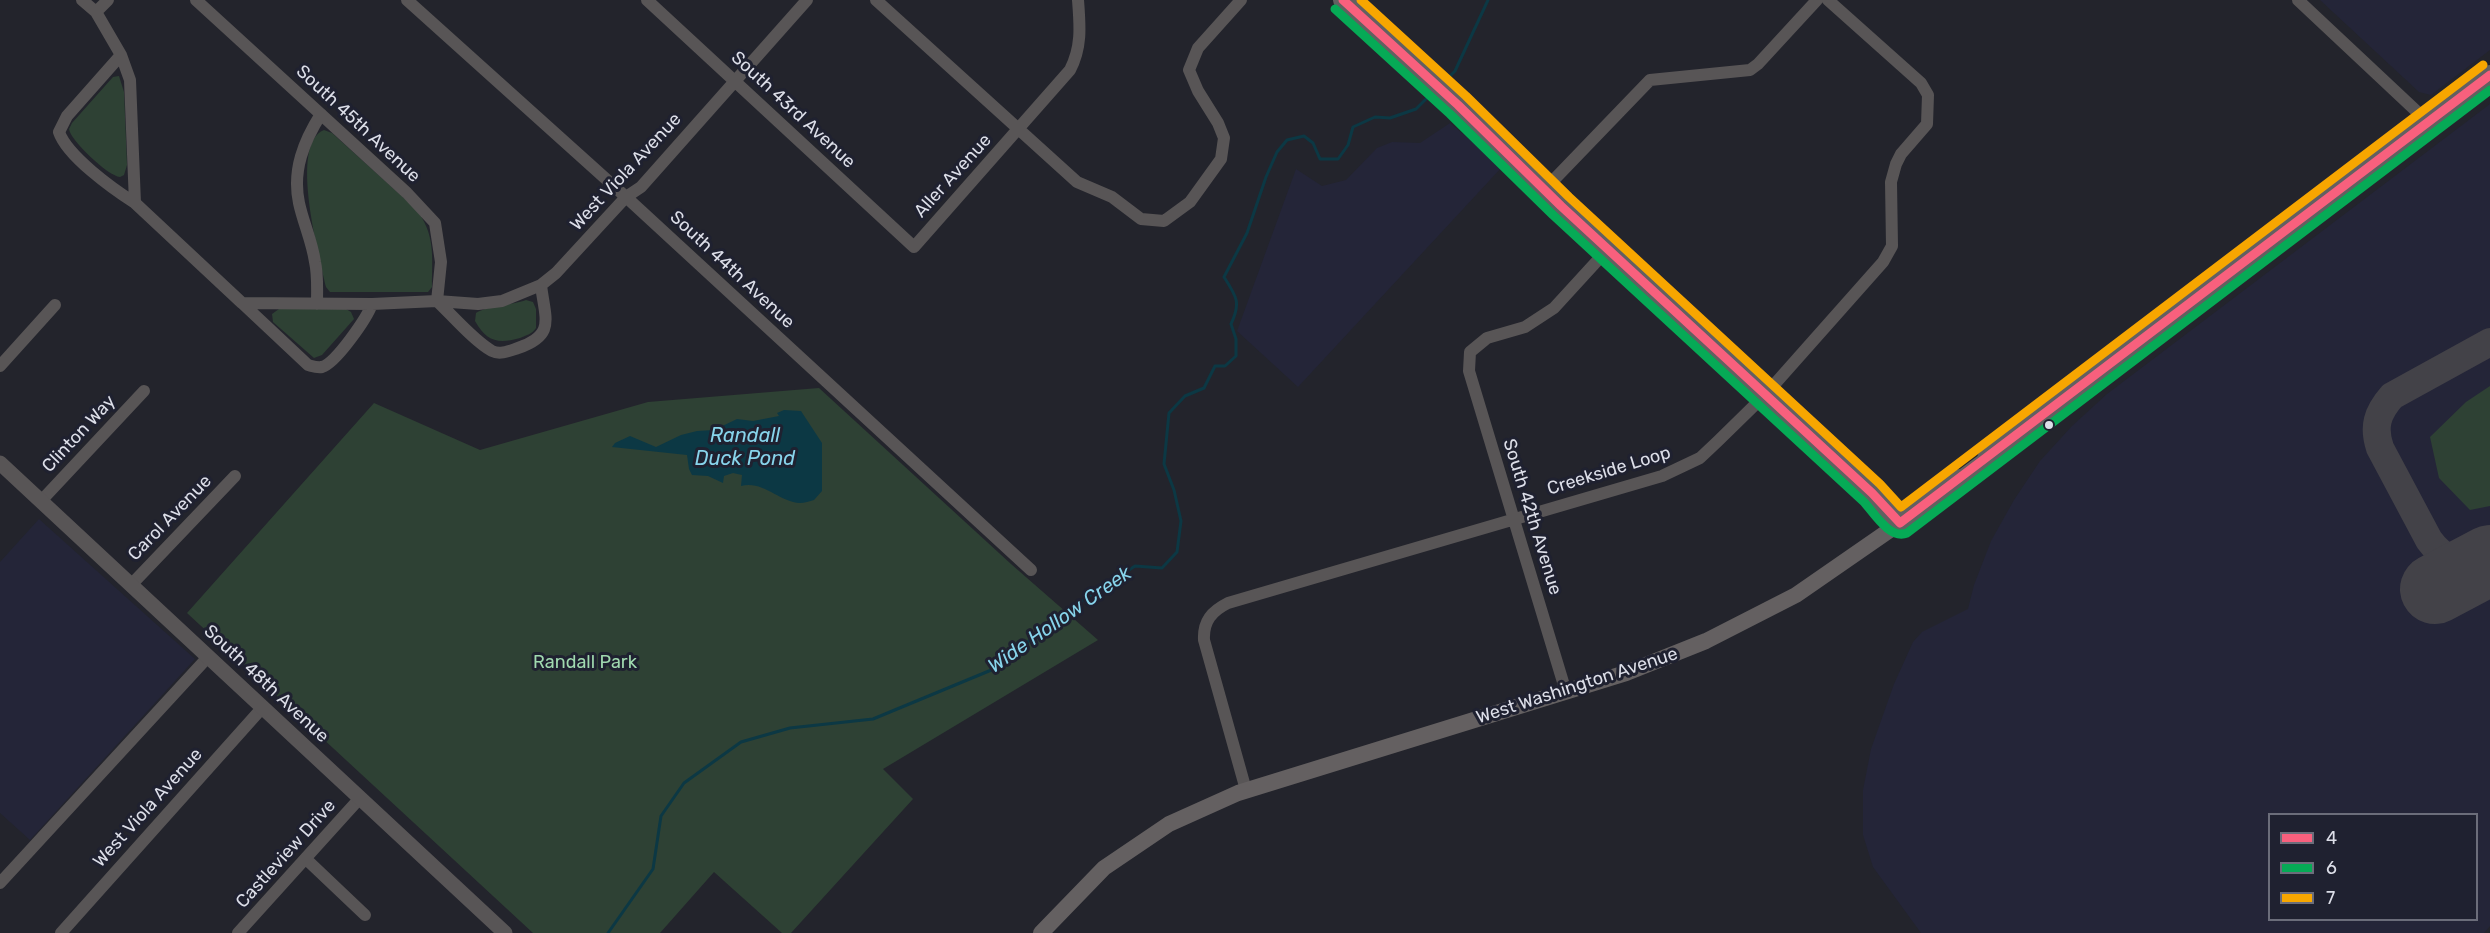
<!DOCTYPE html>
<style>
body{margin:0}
#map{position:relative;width:2490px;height:933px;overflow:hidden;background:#23242c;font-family:Rubik,sans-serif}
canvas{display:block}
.legend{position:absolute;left:2268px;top:813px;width:210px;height:108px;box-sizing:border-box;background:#1f2130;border:2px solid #6b6d7a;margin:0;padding:8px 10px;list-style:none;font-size:18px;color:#dcdee8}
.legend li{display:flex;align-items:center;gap:12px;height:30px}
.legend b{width:30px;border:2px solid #6b6d7a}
</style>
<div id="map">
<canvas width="2490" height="933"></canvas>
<ul class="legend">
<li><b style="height:8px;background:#f8607d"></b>4</li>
<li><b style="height:8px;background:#06aa56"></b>6</li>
<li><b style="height:8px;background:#f7a600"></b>7</li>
</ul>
</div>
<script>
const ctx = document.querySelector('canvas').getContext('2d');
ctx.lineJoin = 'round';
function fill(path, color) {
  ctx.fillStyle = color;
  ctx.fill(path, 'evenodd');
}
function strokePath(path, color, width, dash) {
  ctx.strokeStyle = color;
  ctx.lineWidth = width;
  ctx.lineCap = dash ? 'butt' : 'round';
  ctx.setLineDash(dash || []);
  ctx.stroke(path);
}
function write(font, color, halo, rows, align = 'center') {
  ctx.font = font + ' Rubik,sans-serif';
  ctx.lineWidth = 6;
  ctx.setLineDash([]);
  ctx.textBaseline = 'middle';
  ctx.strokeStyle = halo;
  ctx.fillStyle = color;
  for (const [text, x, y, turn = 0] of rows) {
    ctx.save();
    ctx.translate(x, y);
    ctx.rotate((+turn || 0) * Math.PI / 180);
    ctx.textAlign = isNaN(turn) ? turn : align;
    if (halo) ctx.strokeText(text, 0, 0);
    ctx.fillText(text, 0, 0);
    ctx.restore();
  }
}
fill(new Path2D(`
 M2320,0h170v50l-59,45 -12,-3z
 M2490,104v822l-6,7h-563l-48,-66 -10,-32v-45l8,-41 23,-65 19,-42 9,-10 46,-23 6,-24 17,-44 23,-41 26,-39 32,-35 35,-32zM2270,814h206v106h-206z
 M1450,123l52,44 -204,220 -61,-56 59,-162 26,17 24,-6 31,-32 15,-6 28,1z
 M39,519l156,140 -165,181 -30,-27v-251z`), '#242538');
fill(new Path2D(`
 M119,76l5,16 3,73 -3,10 -4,2c-12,-1 -50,-37 -51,-48l3,-6 41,-46z
 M324,130l8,3 83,75c21,26 17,48 17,79l-4,5h-98l-4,-5c-6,-29 -38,-143 -2,-157z
 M526,300l7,2 3,7v19c-4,6 -9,7 -16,10 -22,6 -33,4 -45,-17l1,-8c10,-7 36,-8 50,-13z
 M279,309h67l5,3 3,7 -32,36 -8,3 -41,-36 -1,-8z
 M2490,386v120l-20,4 -31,-32 -9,-41 36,-35z
 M819,388l192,176 87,76 -215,129 30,30 -122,134h-9l-68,-61 -54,61h-127l-346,-320 187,-210 106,47 168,-48z`), '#2e4134');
fill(new Path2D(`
 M784,410l17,1 21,32v48l-8,9c-4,1 -10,3 -14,3 -21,-1 -37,-23 -59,-17l1,-11 -9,-2 -9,3 -1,7 -15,-7 -16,-1 -3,-6 -2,-14 -75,-8 3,-4 15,-7 26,11 25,-12 16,-4 17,-1 23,-11 16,2 26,-5 -2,-3z`), '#0c3844');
strokePath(new Path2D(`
 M1443,83l12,-12 33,-71
 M608,933l45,-64 8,-53 23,-33 57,-41 49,-14 83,-9 128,-53 49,-44 85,-56 27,2 15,-16 4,-31 -7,-31 -10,-26 5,-51 16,-17 19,-8 11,-22h10l11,-10v-17l-5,-15c10,-21 6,-27 -7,-47l23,-44 19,-56 11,-25 10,-12 17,-4 9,7 7,16h18l10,-14 5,-18 22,-10 15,1 26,-9 18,-18`), '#0c3844', 3);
strokePath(new Path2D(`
 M2480,565c-22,0 -38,-7 -51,-25l-49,-92c-7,-21 -3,-35 12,-52l98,-54`), '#434248', 28);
strokePath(new Path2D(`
 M2435,589l55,-29`), '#434248', 70);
strokePath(new Path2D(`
 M82,0l14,12 25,43 9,25 5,123 107,100 130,1 65,-3 41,3 24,-3 39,-16 15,-12 70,-76 15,-10 166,-187
 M196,0l211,193 28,30 6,39 -4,39
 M407,0l219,197 405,373
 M647,0l267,247 156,-177c12,-23 10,-44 8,-70
 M876,0l201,182 35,15 29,22 23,2 26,-19 31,-43 3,-21 -6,-15 -20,-32 -9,-21 9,-22 43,-48
 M2298,0l130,122
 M96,12l12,-12
 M121,55l-54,61 -8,16c8,24 54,57 76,71
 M1544,190l106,-110 100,-10 8,-6 59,-64
 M437,301c14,13 38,41 55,50 8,4 17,0 26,-3 38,-13 27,-29 23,-63
 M242,303l66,62c4,1 9,3 14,2 14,-4 45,-49 50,-63
 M317,304c0,-14 1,-29 -2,-42 -3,-21 -12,-40 -16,-59 -7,-33 5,-62 22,-89
 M0,366l55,-61
 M41,501l103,-110
 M131,585l104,-109
 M1566,692l-97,-321 1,-19 17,-14 38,-11 29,-19 54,-59
 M1246,790l-42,-150c-1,-19 8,-29 24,-37l434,-127 38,-18 18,-17 47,-46 118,-133 9,-16 -1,-64 5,-18 5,-10 26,-30 1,-29 -7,-12 -93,-83
 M306,859l59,56
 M0,883l208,-226
 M61,933l202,-226
 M238,933l122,-135`), '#585556', 12);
strokePath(new Path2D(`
 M0,463l505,470`), '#585556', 15);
strokePath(new Path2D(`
 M1960,479l27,-20
 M1041,933l63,-65 65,-44 69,-31 388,-120 80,-32 90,-46 104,-72`), '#646061', 16);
strokePath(new Path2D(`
 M1343,0l115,105 103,101 311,287 28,30 60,-44
 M1987,459l503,-384`), '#626061', 20);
strokePath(new Path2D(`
 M1343,0l115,105 103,101 311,287 28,30 590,-448`), '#f8607d', 9);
strokePath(new Path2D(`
 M1335,9l115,105 103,101 311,287c10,11 26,38 43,31l583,-443`), '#06aa56', 9);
strokePath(new Path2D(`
 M1361,0l105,96 103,101 311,287 21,23 582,-442`), '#f7a600', 9);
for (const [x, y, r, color] of [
 [2049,425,5,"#dcdee8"]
]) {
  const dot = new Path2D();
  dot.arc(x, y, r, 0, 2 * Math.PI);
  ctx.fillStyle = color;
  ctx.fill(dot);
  strokePath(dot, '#1f2130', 2);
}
write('18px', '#dcdee8', '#1f2130', [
 ["South 43rd Avenue",793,110,43],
 ["South 45th Avenue",358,124,43],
 ["West Viola Avenue",626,172,-47],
 ["Aller Avenue",953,176,-48],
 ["South 44th Avenue",732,270,43],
 ["Clinton Way",79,434,-47],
 ["Creekside Loop",1609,471,-17],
 ["South 42th Avenue",1532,517,73],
 ["Carol Avenue",170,518,-46],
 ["South 48th Avenue",266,684,43],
 ["West Washington Avenue",1577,686,-18],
 ["West Viola Avenue",148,808,-48],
 ["Castleview Drive",286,854,-48]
]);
write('18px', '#a0d9af', '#1f2130', [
 ["Randall Park",585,663]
]);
write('italic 20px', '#87d4eb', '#1f2130', [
 ["Randall",745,436],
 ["Duck Pond",745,459],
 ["Wide Hollow Creek",1060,620,-35]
]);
</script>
